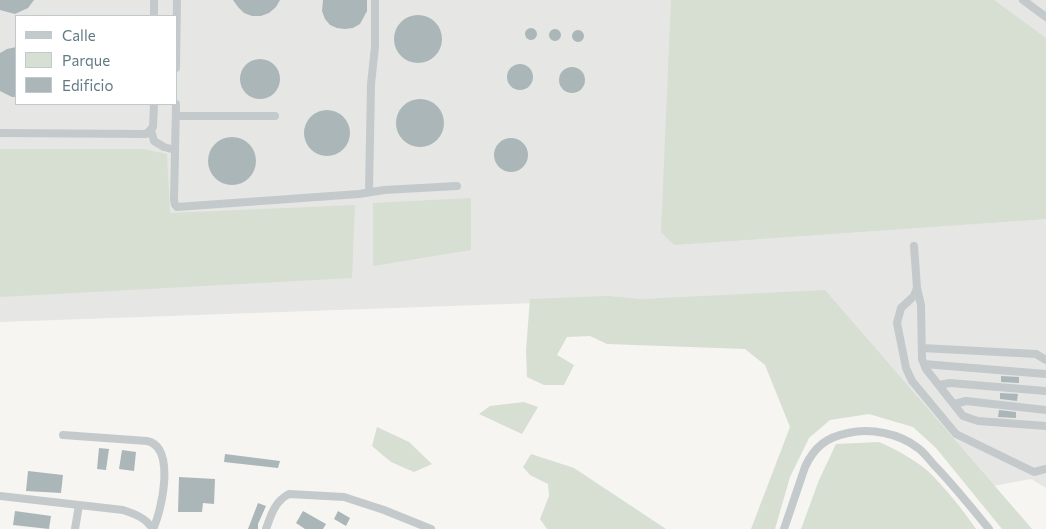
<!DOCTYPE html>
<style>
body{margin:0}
#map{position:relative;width:1046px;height:529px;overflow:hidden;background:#f6f5f1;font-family:Commissioner,sans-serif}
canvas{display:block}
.legend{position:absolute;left:15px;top:15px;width:162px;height:90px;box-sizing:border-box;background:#fff;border:1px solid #c0cace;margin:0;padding:6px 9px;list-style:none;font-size:15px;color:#617a85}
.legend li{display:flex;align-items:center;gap:10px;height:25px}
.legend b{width:25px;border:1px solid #c0cace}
</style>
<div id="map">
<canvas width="1046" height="529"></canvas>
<ul class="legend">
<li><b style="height:6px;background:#c4c9cb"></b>Calle</li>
<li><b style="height:14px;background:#d7ded2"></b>Parque</li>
<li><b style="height:14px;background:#abb6b9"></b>Edificio</li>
</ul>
</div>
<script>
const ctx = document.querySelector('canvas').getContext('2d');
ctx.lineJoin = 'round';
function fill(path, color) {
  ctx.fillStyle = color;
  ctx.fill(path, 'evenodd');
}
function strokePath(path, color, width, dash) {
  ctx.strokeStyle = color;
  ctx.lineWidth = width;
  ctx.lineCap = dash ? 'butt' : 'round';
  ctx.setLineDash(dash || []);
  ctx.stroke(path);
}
fill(new Path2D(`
 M0,0h1046v488l-15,-9 -38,7 -176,-193 -817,29zM16,16h160v88h-160z`), '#e6e7e5');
fill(new Path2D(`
 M671,0h323l52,38v181l-372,26 -13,-13z
 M0,149h143l24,5 3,59 185,-8 -3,73 -352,19z
 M471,198v52l-98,16v-63z
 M825,290l207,239h-30l-66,-81 -23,-21 -44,-13 -39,6 -21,18 -19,39 -15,52h-24l39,-102 -25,-62 -20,-16 -138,-5 -17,-8 -23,1 -10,18 17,10 -10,20h-20l-17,-8 -1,-27 4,-51 77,-3 34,3z
 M524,402l14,5 -16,27 -43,-20 11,-8z
 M377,427l32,15 23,22 -18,8 -23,-10 -19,-16z
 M879,442c18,8 35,17 50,30 17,17 34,38 47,57h-175l18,-49 17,-36z
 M531,454l43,14 92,61h-119l-7,-10 9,-23 -1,-12 -18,-9 -7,-8z`), '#d7ded2');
fill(new Path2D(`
 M0,0h34l-6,8 -13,6 -15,-4z
 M233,0h47l-4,7 -7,6 -8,3h-9l-8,-3 -6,-6z
 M323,0h44v11l-7,13 -7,4 -8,1 -8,-1 -7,-3 -5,-6 -3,-8z
 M394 39a24 24 0 1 1 48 0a24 24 0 1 1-48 0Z
 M525 34a6 6 0 1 1 12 0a6 6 0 1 1-12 0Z
 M549 35a6 6 0 1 1 12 0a6 6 0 1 1-12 0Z
 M572 36a6 6 0 1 1 12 0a6 6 0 1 1-12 0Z
 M16,47v50h-4l-12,-6v-38l7,-4z
 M240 79a20 20 0 1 1 40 0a20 20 0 1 1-40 0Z
 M507 77a13 13 0 1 1 26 0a13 13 0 1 1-26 0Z
 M559 80a13 13 0 1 1 26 0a13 13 0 1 1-26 0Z
 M396 123a24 24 0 1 1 48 0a24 24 0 1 1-48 0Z
 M304 133a23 23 0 1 1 46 0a23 23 0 1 1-46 0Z
 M208 161a24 24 0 1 1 48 0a24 24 0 1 1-48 0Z
 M494 155a17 17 0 1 1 34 0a17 17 0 1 1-34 0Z
 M1001,376l18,1v6l-18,-1z
 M1000,393l18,1 -1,7 -17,-2z
 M999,410l17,2v6l-18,-1z
 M99,448l10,1 -3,21 -9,-1z
 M122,450l14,2 -2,19 -15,-2z
 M225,454l55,7 -2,7 -54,-6z
 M28,471l35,4 -2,18 -35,-2z
 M179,477l36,2 -1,25 -11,-1 -1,9h-24z
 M258,503l8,3 -8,18v5h-10z
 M15,511l36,5 -2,13 -36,-4z
 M303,511l23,13 -3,5h-18l-9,-6z
 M338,511l12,7 -4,8 -12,-7z`), '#abb6b9');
strokePath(new Path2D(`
 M1023,0l23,17
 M154,16v-16
 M176,68l1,-68
 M176,104l-2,96 1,5 2,2 182,-13 25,-4 73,-4
 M176,116h99
 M151,130l3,11 10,6 11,3
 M0,133l146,1 7,-7 1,-23
 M369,192l2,-108 4,-37v-47
 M914,246l3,42 -3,8 -13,12 -4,15 9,45 6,13 44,53 78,38 12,-3
 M917,288l4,17 1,54 4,10 37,47 15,5 68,5
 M922,348l114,6 10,6
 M924,364l122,10
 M939,385l11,-2 96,8
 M954,404l12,-3 80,9
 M63,435l84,6c29,6 15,69 6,88
 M0,496l123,14c12,4 23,8 30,19
 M75,529l4,-24
 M266,529c5,-14 9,-28 23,-35l55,3 40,13 47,19
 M784,529l21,-62c9,-20 22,-30 43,-34 22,-5 51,0 70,15 7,5 12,13 18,19 19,20 36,41 53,62`), '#c4c9cb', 8);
</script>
